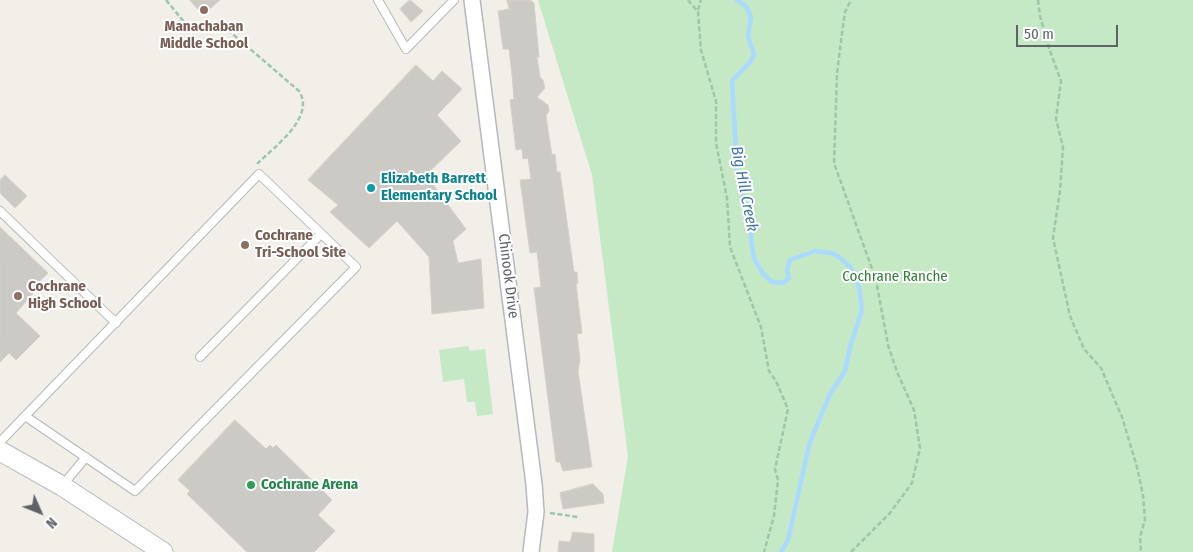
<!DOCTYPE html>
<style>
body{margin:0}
#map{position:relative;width:1193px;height:552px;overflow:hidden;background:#f1efe8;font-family:"Fira Sans Condensed",sans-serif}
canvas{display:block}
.north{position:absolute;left:15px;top:487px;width:50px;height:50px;-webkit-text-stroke:4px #fff;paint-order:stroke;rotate:134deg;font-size:14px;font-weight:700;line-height:20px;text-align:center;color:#5f6368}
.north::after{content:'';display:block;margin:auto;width:18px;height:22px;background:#5f6368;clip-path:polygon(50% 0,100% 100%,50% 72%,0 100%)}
.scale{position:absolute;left:1016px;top:25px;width:102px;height:22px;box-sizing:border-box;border:2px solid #5f6368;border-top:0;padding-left:6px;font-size:15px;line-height:18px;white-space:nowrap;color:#5f6368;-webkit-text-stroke:4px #fff;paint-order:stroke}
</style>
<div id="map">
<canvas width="1193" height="552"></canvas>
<div class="north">N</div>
<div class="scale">50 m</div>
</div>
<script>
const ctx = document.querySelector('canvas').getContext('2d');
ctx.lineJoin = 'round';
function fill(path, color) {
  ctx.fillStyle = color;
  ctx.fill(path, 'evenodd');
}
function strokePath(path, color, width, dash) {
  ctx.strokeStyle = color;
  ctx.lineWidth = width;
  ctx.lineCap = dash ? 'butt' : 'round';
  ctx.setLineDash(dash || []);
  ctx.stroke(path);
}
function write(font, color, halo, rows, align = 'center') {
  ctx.font = font + ' "Fira Sans Condensed",sans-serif';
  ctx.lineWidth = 4;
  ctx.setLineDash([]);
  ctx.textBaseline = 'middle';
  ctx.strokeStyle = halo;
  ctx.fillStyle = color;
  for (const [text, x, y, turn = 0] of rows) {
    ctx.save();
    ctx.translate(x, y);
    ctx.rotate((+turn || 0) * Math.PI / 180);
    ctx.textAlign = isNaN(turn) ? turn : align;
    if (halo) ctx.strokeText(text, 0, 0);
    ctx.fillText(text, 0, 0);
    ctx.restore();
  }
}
fill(new Path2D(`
 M538,0h655v552h-581l16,-96 -36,-281z
 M468,346l2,5 15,-2 8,65 -16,2 -2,-14h-8l-3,-23 -21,3 -4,-32z`), '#c5e8c5');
strokePath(new Path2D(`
 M737,0l9,6 5,11 -3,19 6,18 -3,7 -19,20 5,89 8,35 8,14 -2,19 3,21 10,16 8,7 11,1 6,-5 -2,-8 3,-10 25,-9 17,2 7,4 12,11 8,19 3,23 -12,37 -5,24 -16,25 -20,49 -21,95 -7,12`), '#aadaff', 4.5);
const building = new Path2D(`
 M190,0h30l-17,15z
 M410,0l13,11 -12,11 -11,-13z
 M507,0h23l4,3 5,54h-2l3,20 3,3 2,8 -8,9 11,8 1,6 -3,4 2,15 4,25 3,-1 2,18h3l14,100h3l1,11 -2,1 6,49 -5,1 3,26 -2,11 14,96 -29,4 -3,-9h-4l-22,-174 7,-1 -4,-35 -7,1 -10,-73 11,-1 -3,-21 -5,1 -1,-10 -6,1 -6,-50 4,-1 -2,-24 -3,-26h-6l-5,-38 11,-2z
 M416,65l17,16 9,-10 20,18 -25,26 24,26 -35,34 40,54 -13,12 5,22 23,-4 3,49 -52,6 -3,-57 -32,-36 -28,27 -39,-36 8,-7 -30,-25z
 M5,175l22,21 -12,12 -15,-15v-13z
 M0,227l48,46 -16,16 3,2 -19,22 24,23 -24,24 -7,-7 -9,9z
 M235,420l31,29 4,-4 3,3 3,-3 56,55 -14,15 17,16 -21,21h-67l-60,-58 3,-3 -12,-11z
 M593,484l10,10 1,9 -41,6 -3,-16z
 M573,532l21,2v18h-36l1,-11 11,1z`);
fill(building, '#cccac5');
strokePath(building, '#d6d1c6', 1);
const service = new Path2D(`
 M378,0l28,49 48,-49
 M259,174l97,93 -221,224 -110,-75z
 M0,211l116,112
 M200,357l121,-123
 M0,442l25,-26
 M62,486l24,-29`);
const minor = new Path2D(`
 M472,0l62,484 2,28 -5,40`);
const tertiary = new Path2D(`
 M0,451l62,35 101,66`);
strokePath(service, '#b5b8bc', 10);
strokePath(minor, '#b5b8bc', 18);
strokePath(tertiary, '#b5b8bc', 21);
strokePath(new Path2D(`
 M166,0l23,28 39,2 71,61c17,26 -25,56 -42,73
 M688,0l10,12 3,38 15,51v42l11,55 3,49 31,80 8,44 7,10 12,28 -13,60 3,11 -4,36 -10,36
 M1038,0l2,16 10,35 11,30 -5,38 7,28 -3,44 -7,47 17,78 14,33 17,19 21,49 15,50 6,28 2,25 -5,17 1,15
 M698,10l3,-10
 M550,513l28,4
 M851,552l39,-39 22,-30 8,-35 -6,-38 -17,-38 -9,-27 -12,-65 -42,-117 3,-89 5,-41 3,-21 6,-12`), '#9cc7a9', 2.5, [5, 2.5]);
strokePath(service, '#fff', 8);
strokePath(minor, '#fff', 15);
strokePath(tertiary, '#fff', 19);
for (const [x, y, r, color] of [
 [204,10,5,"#8d6e63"],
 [371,188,5,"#0f9aa8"],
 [245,245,5,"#8d6e63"],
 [18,296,5,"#8d6e63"],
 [251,485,5,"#2e9e5b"]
]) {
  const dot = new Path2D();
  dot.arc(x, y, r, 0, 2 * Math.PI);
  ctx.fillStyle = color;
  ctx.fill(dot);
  strokePath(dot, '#fff', 2);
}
write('bold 15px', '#785e54', '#fff', [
 ["Manachaban",204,27,"center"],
 ["Middle School",204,44,"center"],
 ["Cochrane",255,236],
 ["Tri-School Site",255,253],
 ["Cochrane",28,287],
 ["High School",28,304]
], 'left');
write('bold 15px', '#0d838f', '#fff', [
 ["Elizabeth Barrett",381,179],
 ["Elementary School",381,196]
], 'left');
write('15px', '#5f6368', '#fff', [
 ["Chinook Drive",508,276,83]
]);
write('15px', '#348238', '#fff', [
 ["Cochrane Ranche",895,277]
]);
write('bold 15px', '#27864d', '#fff', [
 ["Cochrane Arena",261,485]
], 'left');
write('italic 16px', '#4174aa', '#fff', [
 ["Big Hill Creek",744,189,79]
]);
</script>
